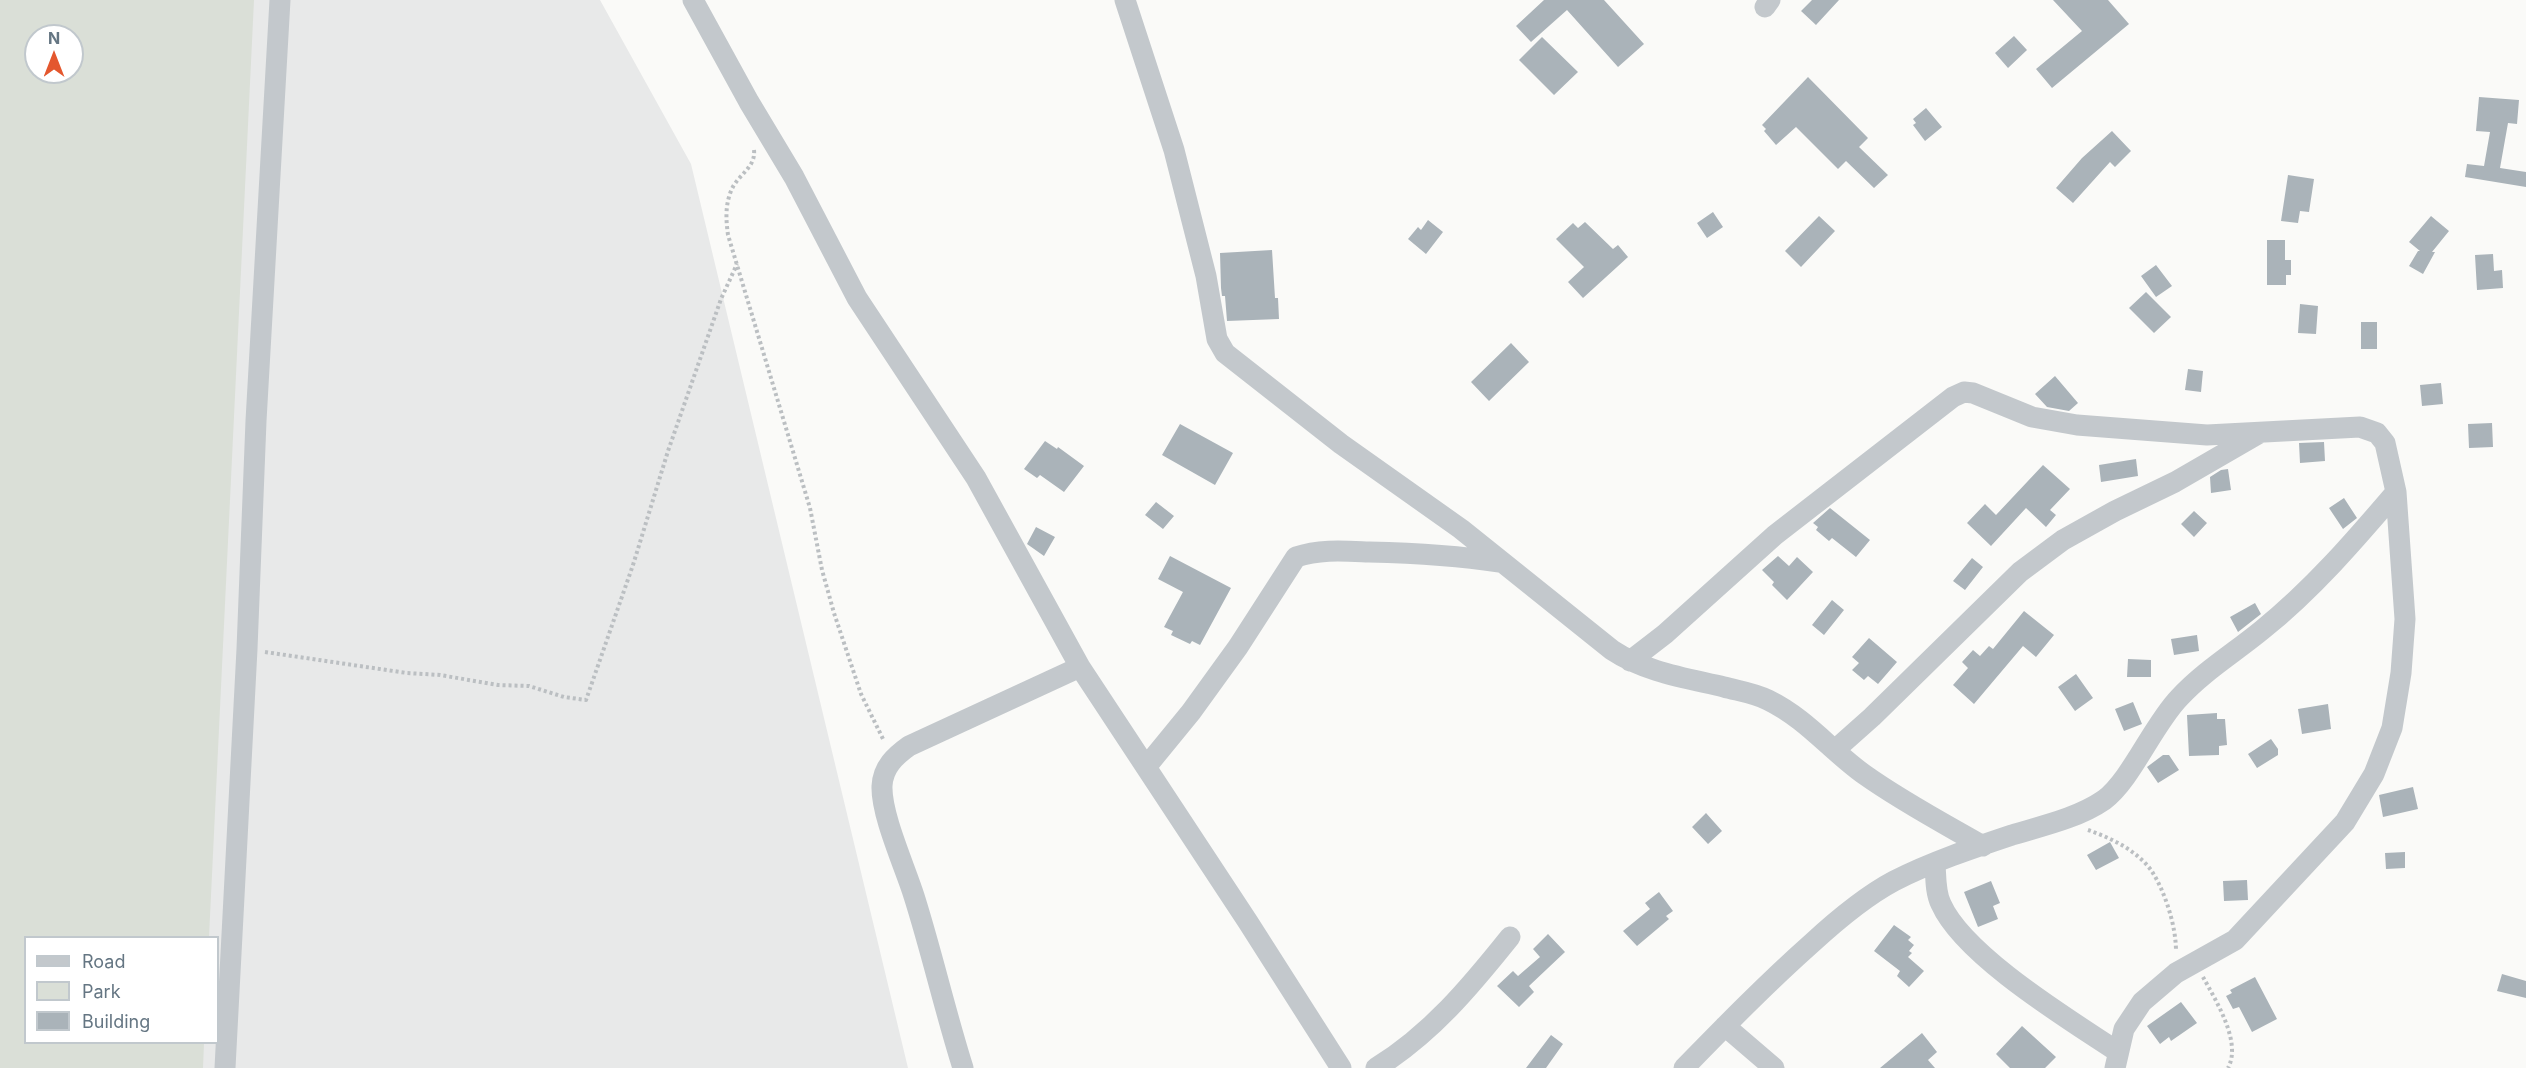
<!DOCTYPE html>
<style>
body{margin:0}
#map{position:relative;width:2526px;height:1068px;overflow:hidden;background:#fafaf8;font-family:Inter,sans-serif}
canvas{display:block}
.legend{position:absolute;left:24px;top:936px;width:195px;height:108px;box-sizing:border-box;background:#fff;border:2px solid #c1c8cd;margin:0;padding:8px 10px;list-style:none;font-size:18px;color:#657683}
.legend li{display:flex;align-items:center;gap:12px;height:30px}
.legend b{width:30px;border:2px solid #c1c8cd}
.north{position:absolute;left:24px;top:24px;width:60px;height:60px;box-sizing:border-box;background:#fff;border:2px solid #c1c8cd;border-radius:50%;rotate:0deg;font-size:16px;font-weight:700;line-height:24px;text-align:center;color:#657683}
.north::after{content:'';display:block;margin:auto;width:21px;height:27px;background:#e4572e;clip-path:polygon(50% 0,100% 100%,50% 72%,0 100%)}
</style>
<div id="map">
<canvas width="2526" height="1068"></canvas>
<ul class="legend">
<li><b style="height:8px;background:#c3c8cc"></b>Road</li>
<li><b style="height:16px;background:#dadfd7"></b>Park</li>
<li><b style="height:16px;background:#aab3b9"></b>Building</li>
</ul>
<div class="north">N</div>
</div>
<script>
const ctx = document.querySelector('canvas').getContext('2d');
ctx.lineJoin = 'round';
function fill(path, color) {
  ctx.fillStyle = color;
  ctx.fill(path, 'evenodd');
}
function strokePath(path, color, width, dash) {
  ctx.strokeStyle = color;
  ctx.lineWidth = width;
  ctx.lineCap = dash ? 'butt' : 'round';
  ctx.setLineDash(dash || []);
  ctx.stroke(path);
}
fill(new Path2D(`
 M0,0h600l91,164 217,904h-908zM36,36h36v36h-36zM26,938h192v104h-192z`), '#e8e9e9');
fill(new Path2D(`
 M0,0h254l-45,937 -183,1v104l178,1 -1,25h-203zM36,36h36v36h-36z`), '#dadfd7');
fill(new Path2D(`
 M1544,0h60l40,44 -26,23 -51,-57 -36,32 -15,-16z
 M1812,0h27l-23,25 -15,-14z
 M2053,0h55l21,24 -77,64 -16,-19 46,-38z
 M2014,36l13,14 -19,18 -13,-15z
 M1542,37l36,35 -24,23 -35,-35z
 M1808,77l60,61 -9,9 29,28 -14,13 -28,-27 -8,8 -42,-42 -20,18 -12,-14 2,-2 -4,-4z
 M2479,97l40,3 -2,24 -9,-1 -8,45 26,4v15l-61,-10 2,-13 17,2 6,-34 -14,-1z
 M1926,108l16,19 -17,14 -12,-16 3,-2 -3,-4z
 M2112,131l19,20 -16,16 -5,-5 -37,41 -17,-15 26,-30z
 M2288,175l26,4 -5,33 -9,-1 -2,12 -17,-2z
 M1713,212l10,15 -16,11 -10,-15z
 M1819,216l16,15 -34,36 -16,-16z
 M2431,216l18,15 -17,21h3l-12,22 -14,-8 9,-15h2l-11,-9z
 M1428,220l15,12 -17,22 -18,-15 10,-12 3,3z
 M1585,222l28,27 5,-4 10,12 -45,41 -15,-16 16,-15 -28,-28 17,-16 5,5z
 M2267,240h18v20h6v15h-5v10h-19z
 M1272,250l3,48h3l1,21 -52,2 -2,-25h-3l-1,-8 -1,-35z
 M2493,254l1,17 8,-1 1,18 -26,2 -2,-35z
 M2156,265l16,21 -16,11 -15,-21z
 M2146,292l25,25 -17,16 -25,-25z
 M2300,304l18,2 -2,28 -18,-1z
 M2361,322h16v27h-16z
 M1511,343l18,19 -40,39 -18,-19z
 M2188,369l15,2 -2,21 -16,-2z
 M2055,376l23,27 -9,8 -22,-4 -12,-13z
 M2441,383l2,21 -21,2 -2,-21z
 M2492,423l1,24 -24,1 -1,-24z
 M1180,424l53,29 -18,32 -53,-30z
 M1045,441l12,8 1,-2 26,19 -20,26 -24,-17 -3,3 -13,-9z
 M2324,442l1,19 -25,2 -1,-20z
 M2136,459l2,17 -37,6 -2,-17z
 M2043,465l27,24 -20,21 6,5 -10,12 -20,-19 -35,38 -24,-23 18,-19 11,11z
 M2228,469l3,21 -20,3 -1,-16 11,-7z
 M2344,498l13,20 -14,11 -14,-21z
 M1156,502l18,14 -11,13 -18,-14z
 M1830,508l40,32 -14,17 -24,-19 -3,3 -13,-11 2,-3 -5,-4z
 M2194,511l13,12 -13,14 -13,-13z
 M1036,527l19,10 -11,19 -17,-12z
 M1170,556l61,32 -31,57 -8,-4 -2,3 -19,-9 2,-4 -9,-4 19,-35 -25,-13z
 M1778,556l11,10 8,-9 16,15 -26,28 -15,-15 2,-3 -12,-12z
 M1972,558l11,9 -18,23 -12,-9z
 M1832,600l12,10 -20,25 -12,-10z
 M2255,603l6,11 -23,18 -8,-15z
 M2024,611l30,24 -18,22 -13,-11 -49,58 -21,-19 15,-17 -6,-6 11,-12 7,6 9,-10 4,3z
 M2197,635l2,16 -25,4 -3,-16z
 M1869,638l28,24 -19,22 -10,-8 -4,4 -12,-10 7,-7 -7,-6z
 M2128,659l23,1v17h-24z
 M2076,674l17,24 -18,13 -17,-24z
 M2133,702l9,22 -18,7 -9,-22z
 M2328,704l3,25 -29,5 -4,-25z
 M2217,713v6h8l2,26 -8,1v9l-30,1 -2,-41z
 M2271,739l7,10v6l-21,13 -9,-14z
 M2163,755h6l10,15 -21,13 -11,-16z
 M2413,787l5,22 -35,8 -4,-22z
 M1706,813l16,18 -14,13 -16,-17z
 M2110,842l9,16 -23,12 -9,-15z
 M2405,852v16l-19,1 -1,-16z
 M2247,880l1,20 -24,1 -1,-20z
 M1991,881l9,22 -7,3 5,13 -20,8 -14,-35z
 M1659,892l14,19 -7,5 3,3 -32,27 -14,-15 27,-22 -5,-6z
 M1894,925l17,12 -3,3 6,5 -5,6 3,2 -4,4 16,14 -15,16 -12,-11 3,-5 -26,-20z
 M1548,934l17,18 -36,34 5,6 -15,15 -22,-21 16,-15 5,5 22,-19 -7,-8z
 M2502,974l24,7v17l-29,-7z
 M2255,977l22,42 -25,13 -13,-25 -6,2 -7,-13 6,-3 -2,-3z
 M2181,1002l16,21 -26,18 -2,-4 -9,7 -13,-18z
 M2022,1026l34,31 -11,11h-35l-14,-14z
 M1922,1033l15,19 -9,8 7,8h-55z
 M1551,1035l12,9 -17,24h-20z`), '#aab3b9');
strokePath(new Path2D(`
 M754,150c2,18 -17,25 -23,41 -6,15 -5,29 -3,44l82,273 12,62 12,43 27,81 23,47
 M265,652l142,21 33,2 58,10 31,1 35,11 22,3 47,-135 35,-114 53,-152 16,-35
 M2088,830c23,8 48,20 63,40 14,21 25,56 25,81
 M2203,977c13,24 39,65 25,91`), '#bbbfc2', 4, [3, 3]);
strokePath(new Path2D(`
 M693,0l56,102 45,75 63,121 119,180 104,189 168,255 93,146
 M1125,0l49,150 32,126 11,63 8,14 116,91 120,85 151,121c33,22 74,28 112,37 15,4 30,6 44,13 39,19 63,51 97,75 38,27 78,48 118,71
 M1765,7l5,-7
 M1630,661l35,-27 110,-99 178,-138 11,-5 9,1 59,24 45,8 130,10 153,-8 17,6 8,10 11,49 9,127 -4,54 -9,55 -18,46 -29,48 -110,118 -59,33 -34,29 -18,27 -9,39
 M1836,749l36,-32 148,-145 43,-32 52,-29 60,-29 83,-48
 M1146,767l45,-55 47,-65 58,-90c24,-8 48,-6 73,-5 43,1 86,3 129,10
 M1935,863c1,13 0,29 6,41 23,52 129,116 177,148
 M1725,1026l49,42
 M225,1068l22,-419 9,-228 24,-421
 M963,1068c-18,-57 -31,-115 -49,-172 -9,-29 -33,-81 -32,-110 1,-19 13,-30 27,-40l171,-79
 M1376,1068c55,-34 94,-81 134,-131
 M1684,1068c42,-43 83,-85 128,-125 25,-23 52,-46 82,-62 37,-19 79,-33 118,-46 30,-9 66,-17 92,-35 27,-20 49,-75 75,-102 25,-27 55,-45 83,-68 50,-40 93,-90 134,-138`), '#c3c8cc', 21);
</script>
